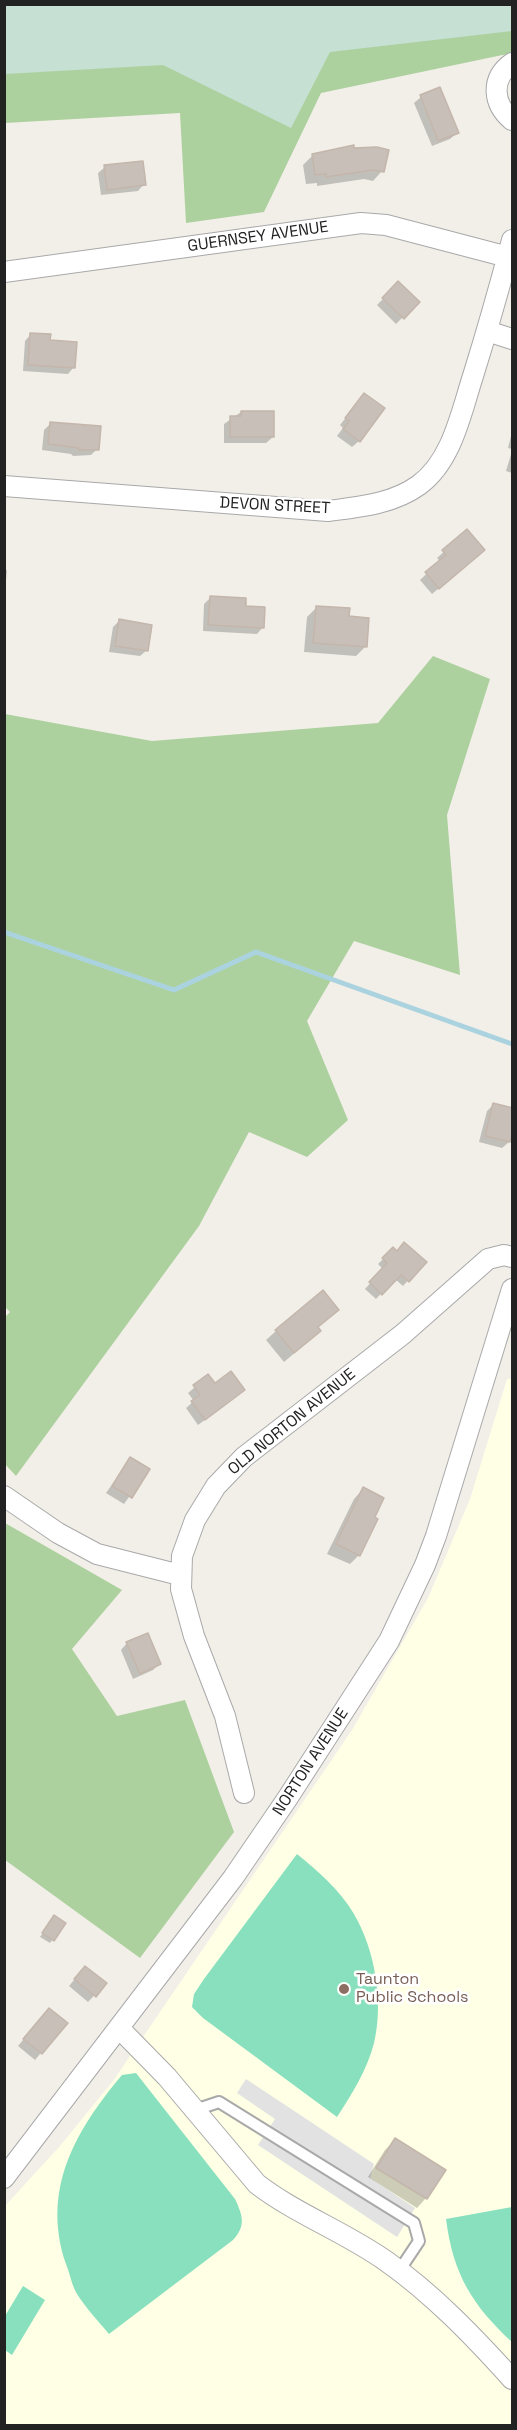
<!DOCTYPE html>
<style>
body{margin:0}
#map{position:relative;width:517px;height:2430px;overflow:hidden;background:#f2efe9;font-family:"Space Grotesk",sans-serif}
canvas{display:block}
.frame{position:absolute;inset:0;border:6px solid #222;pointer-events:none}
</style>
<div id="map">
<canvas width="517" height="2430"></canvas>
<div class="frame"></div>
</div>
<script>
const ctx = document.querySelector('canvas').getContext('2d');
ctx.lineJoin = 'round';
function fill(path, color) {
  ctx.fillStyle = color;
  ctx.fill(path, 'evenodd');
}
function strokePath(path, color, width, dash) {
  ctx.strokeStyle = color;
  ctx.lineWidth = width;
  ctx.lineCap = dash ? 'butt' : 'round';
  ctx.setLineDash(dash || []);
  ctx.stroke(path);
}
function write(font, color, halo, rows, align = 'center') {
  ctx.font = font + ' "Space Grotesk",sans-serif';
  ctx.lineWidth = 5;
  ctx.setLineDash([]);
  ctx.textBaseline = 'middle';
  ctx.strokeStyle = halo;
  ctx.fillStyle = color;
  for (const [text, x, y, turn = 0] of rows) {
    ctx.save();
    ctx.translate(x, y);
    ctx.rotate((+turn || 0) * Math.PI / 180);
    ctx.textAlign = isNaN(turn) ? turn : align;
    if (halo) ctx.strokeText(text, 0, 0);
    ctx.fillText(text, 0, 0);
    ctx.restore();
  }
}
fill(new Path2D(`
 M507,1379h5v1046h-507l-1,-218 56,-61 53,-65 239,-351 76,-132 42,-99z`), '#ffffe5');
fill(new Path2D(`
 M5,5h507v48l-191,40 -57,119 -78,11 -6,-110 -175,10z
 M433,656l57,23 -43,136 13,160 -106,-34 -47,80 41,99 -41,37 -58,-25 -50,94 -183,250 -12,-13v-145l6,-6 -6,-6 1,-592 147,27 226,-18z
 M5,1523l117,67 -50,59 45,67 68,-16 49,132 -94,126 -135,-98z`), '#add19e');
fill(new Path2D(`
 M5,4l507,1v26l-182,21 -39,76 -128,-63 -158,9z`), '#c6e0d4');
fill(new Path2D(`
 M297,1854c21,17 43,36 57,60 21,36 30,88 20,129 -7,27 -22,51 -37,74l-134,-99 -11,-11 2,-13 10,-15z
 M136,2073l99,126c8,17 11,27 -2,41l-124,94c-11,-13 -23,-26 -32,-40 -5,-8 -7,-20 -11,-30 -25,-74 9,-133 56,-189z
 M512,2207v135c-40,-37 -59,-68 -66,-123z
 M23,2286l22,14 -33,55 -7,-5v-34z`), '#88e0be');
fill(new Path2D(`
 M246,2079l128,85 -4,14 45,30 -18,29 -139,-92 17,-26 -38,-26z`), '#e2e2e2');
fill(new Path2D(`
 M439,89l18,44 -7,6 -18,7 -18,-43 7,-6z
 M352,150l30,21 -9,10 -9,-2 -47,7v-3l-11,1 -3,-19 9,-9z
 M105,167l39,17 -6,7 -37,4 -3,-22z
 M398,284l20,18 -22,22 -19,-19z
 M31,334l43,33 -6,7 -45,-3 2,-30z
 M364,395l-5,46 -7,6 -15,-11 6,-8 -3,-3z
 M241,412l32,25 -7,6h-42v-19z
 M51,423l46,26 -6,6 -18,1 -2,-2 -29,-4 2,-20z
 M512,432v17l-4,-1z
 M512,451v22l-6,-2z
 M467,531l10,25 -45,38 -12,-14 20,-19 -3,-3z
 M4,570h3l-3,32z
 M210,598l34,10 19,19 -6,7 -54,-3 1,-27z
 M316,608l32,10 18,28 -10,10 -52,-4 3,-35z
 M119,621l28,29 -7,6 -31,-4 4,-25z
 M493,1105l16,37 -7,6 -23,-6 8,-31z
 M393,1249l3,3 29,10 -22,24 -8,-7 -19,20 -11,-10 18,-20 -5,-5z
 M328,1319l-11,9 -7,12 -26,22 -18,-22 10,-9z
 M208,1376l7,9 22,11 -39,29 -12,-17 8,-7 -6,-8z
 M130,1459l18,11 -24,34 -18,-11z
 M363,1489l-4,66 -9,9 -23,-10 27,-55z
 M127,1643l32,21 -6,6 -20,9 -12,-29z
 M54,1917l10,6 -14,20 -10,-6z
 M79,1974l26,10 -17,18 -19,-16z
 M43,2016l23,7 -31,37 -17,-14z
 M395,2140l48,30 -17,28 -9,10 -49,-31 17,-27z`), '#0003');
strokePath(new Path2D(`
 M4,932l170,58 82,-38 256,92`), '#aad3df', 5);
const building = new Path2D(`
 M440,87l19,46 -21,8 -18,-46z
 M354,145v3l23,-1 12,3 -5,22 -10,-2 -48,7v-3l-11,1 -3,-21z
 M143,161l3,24 -39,5 -3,-25z
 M398,281l22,21 -16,17 -22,-21z
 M30,333l21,1 -1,6 27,2 -2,26 -47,-3z
 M364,393l21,15 -25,34 -17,-13 6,-8 -4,-3z
 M241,411h33v26h-44v-21h11z
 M50,422l51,4 -2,24h-20l-1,-2 -30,-4z
 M467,529l18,21 -46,39 -14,-17 21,-17 -4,-5z
 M210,596l36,2v8l19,1 -1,21 -56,-3z
 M316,606l34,2 -1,8 20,2 -2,29 -54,-4z
 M119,619l33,6 -4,26 -33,-5z
 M493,1103l20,5v24l-3,10 -25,-6z
 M404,1242l23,20 -18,20 -8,-7 -19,20 -13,-13 18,-19 -5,-5 11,-11 4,4z
 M323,1290l16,20 -21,17 3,4 -27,22 -19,-23z
 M231,1371l14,19 -40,30 -14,-19 9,-6 -7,-10 15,-11 7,9z
 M130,1457l20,12 -18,29 -20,-12z
 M363,1487l21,11 -9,19 3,2 -18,37 -24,-12z
 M148,1633l13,31 -21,10 -14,-32z
 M54,1915l12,8 -12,18 -12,-8z
 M85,1966l22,17 -11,14 -22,-18z
 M49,2008l19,15 -26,31 -19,-15z
 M395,2138l51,32 -19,29 -51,-31z`);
fill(building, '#c7bfb8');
strokePath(building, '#c4b6ab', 1.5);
const lane = new Path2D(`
 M195,2110l24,-8 195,121 5,18 -20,30`);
const street = new Path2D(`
 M512,63c-22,16 -19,41 0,57
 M4,272l357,-49 25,2 122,32
 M487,331l25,8
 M4,486l324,25c31,-4 65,-7 91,-26 33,-24 42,-72 54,-109 14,-45 27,-91 39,-136
 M4,1496l54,37 39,21 83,21
 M244,1793l-19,-77 -31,-80 -13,-47 1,-33 13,-36 21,-34 28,-29 159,-123 85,-75 16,-4 8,2
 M119,2028l48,49 90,107c39,30 88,48 129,77 47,33 88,76 126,118
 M4,2178l229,-300 54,-79 102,-158 36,-76 11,-29 76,-247`);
strokePath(lane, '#a9a9a9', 14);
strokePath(street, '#a9a9a9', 22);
strokePath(lane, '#fff', 10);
strokePath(street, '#fff', 20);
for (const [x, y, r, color] of [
 [344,1989,6,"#8d6e63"]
]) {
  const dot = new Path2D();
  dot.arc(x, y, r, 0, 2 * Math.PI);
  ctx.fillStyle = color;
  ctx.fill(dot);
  strokePath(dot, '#fff', 2);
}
write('16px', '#222', '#fff', [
 ["GUERNSEY AVENUE",258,237,-8],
 ["DEVON STREET",275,506,3],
 ["OLD NORTON AVENUE",292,1422,-39],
 ["NORTON AVENUE",311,1762,-57]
]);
write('16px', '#785e54', '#fff', [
 ["Taunton",356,1980],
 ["Public Schools",356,1998]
], 'left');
</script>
